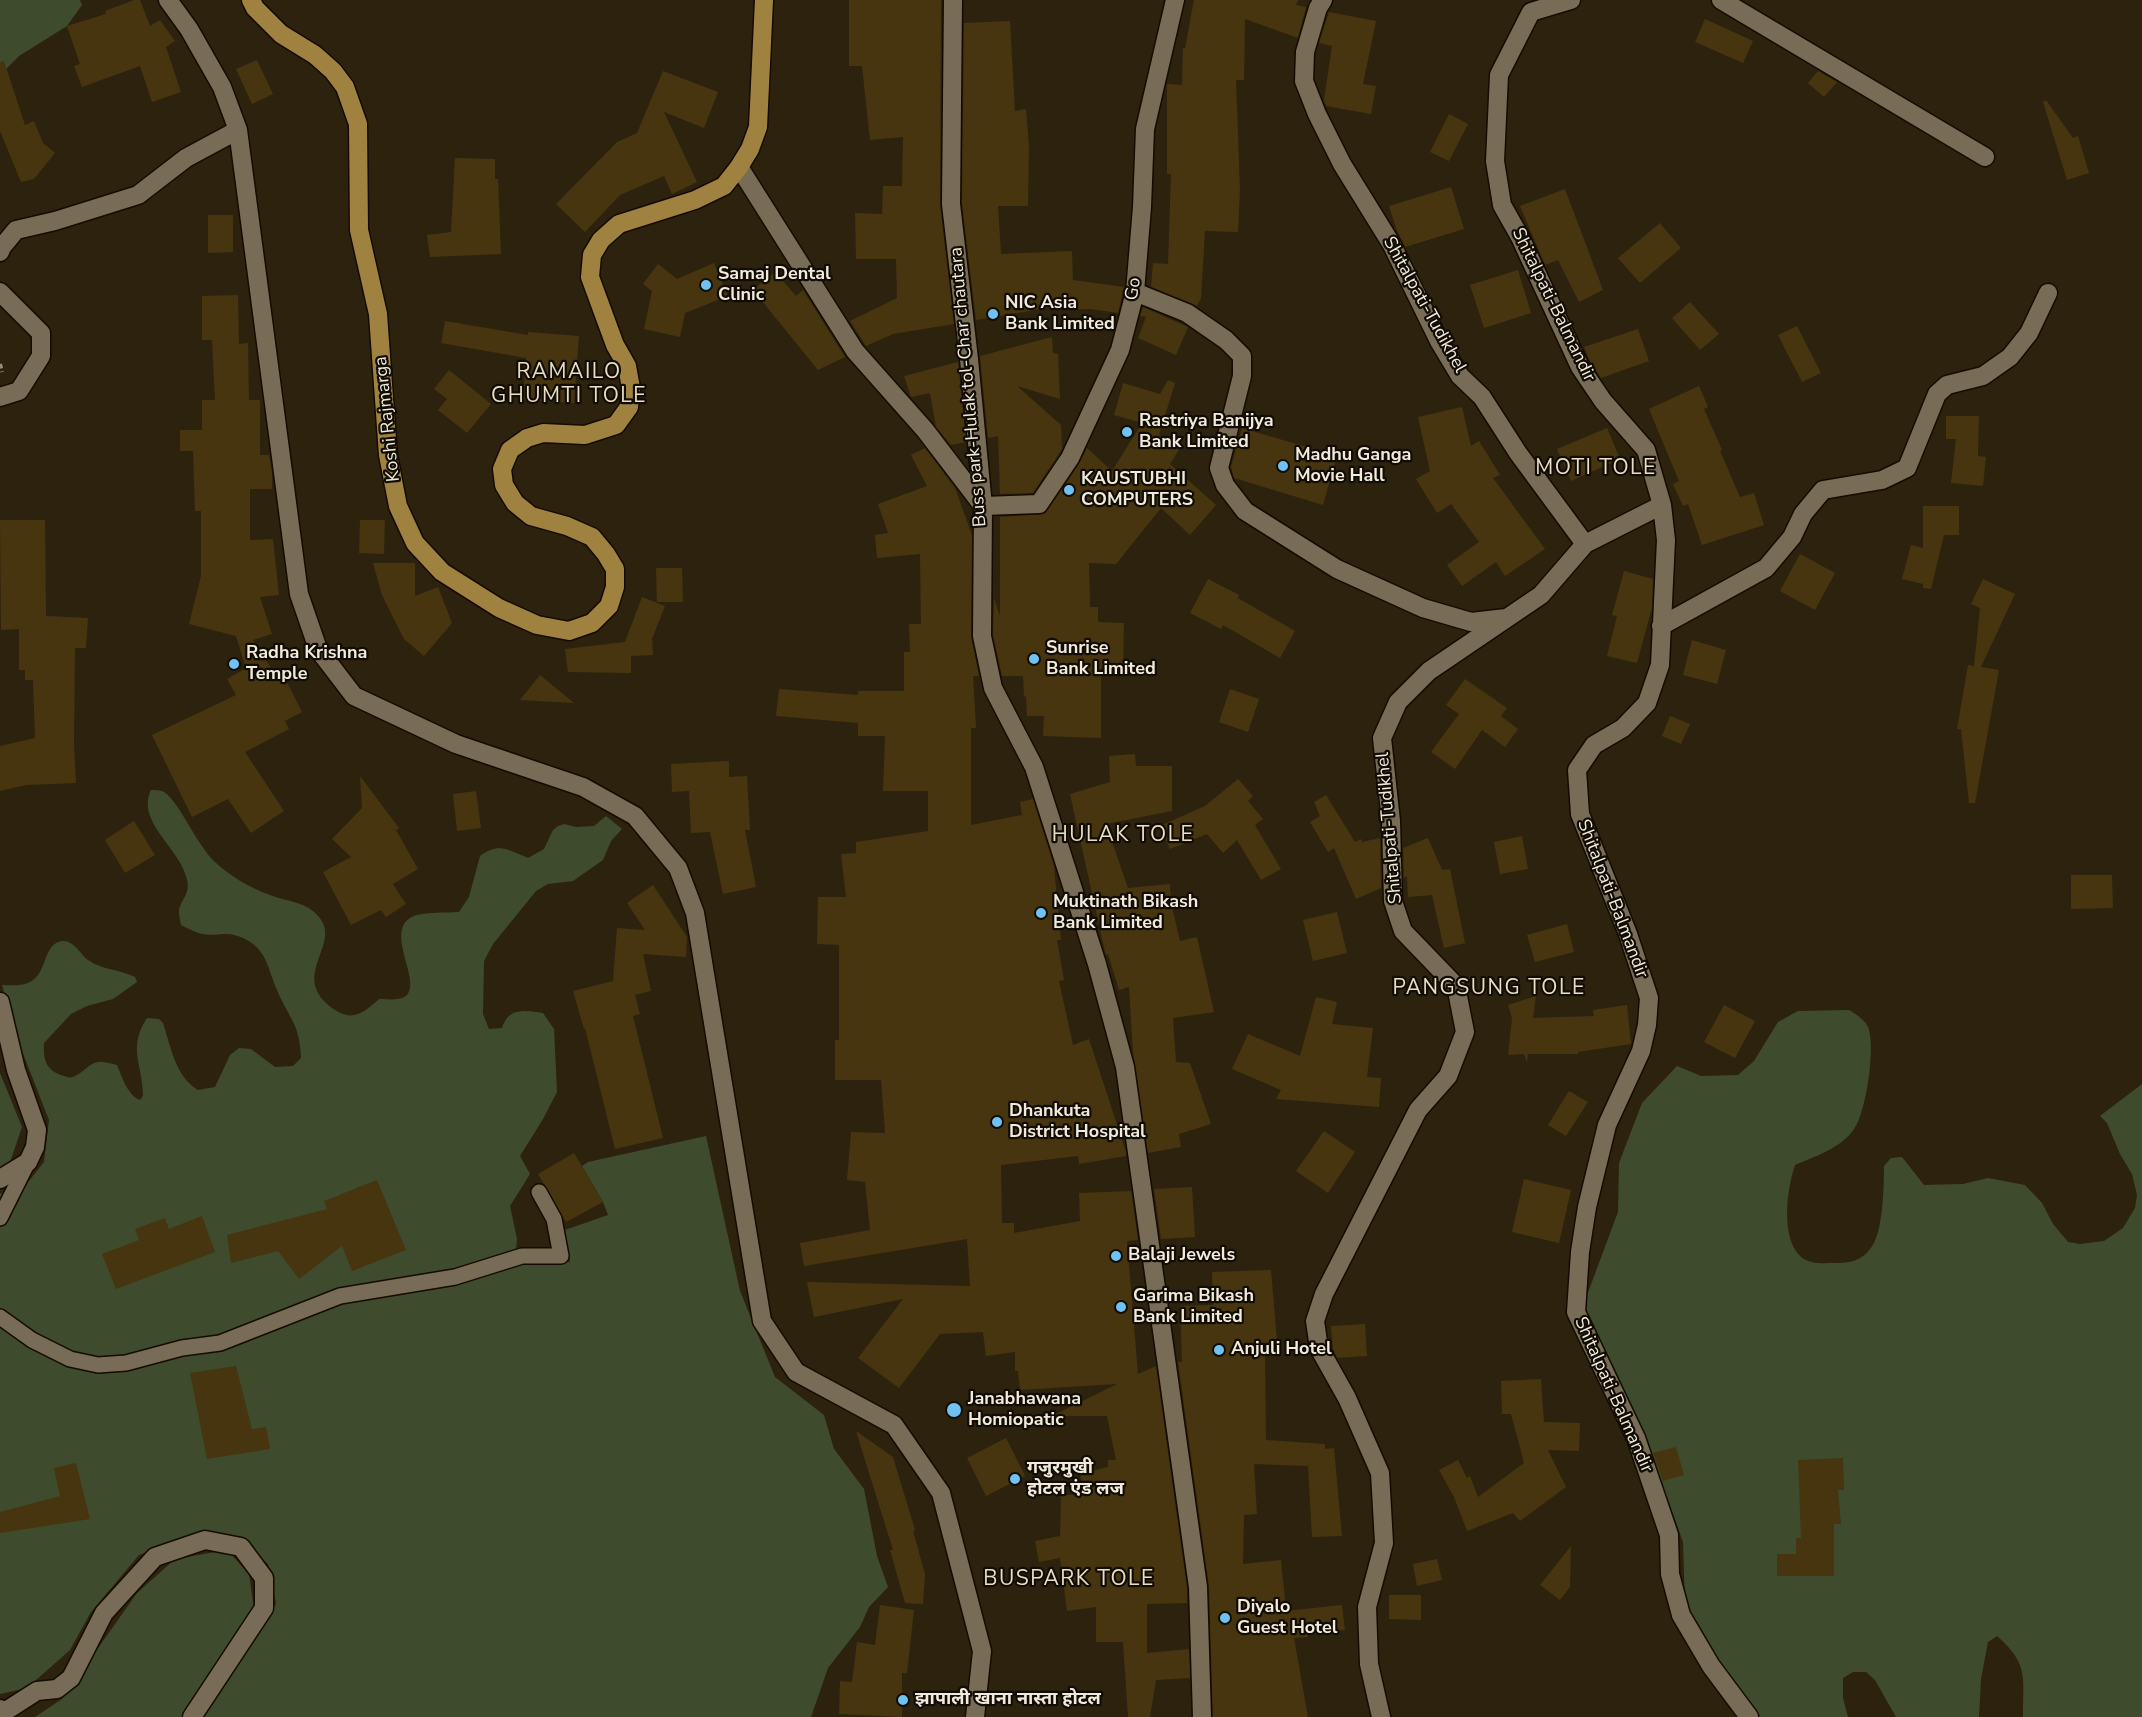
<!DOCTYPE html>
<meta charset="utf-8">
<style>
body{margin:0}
canvas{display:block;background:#2d220e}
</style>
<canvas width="2142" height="1717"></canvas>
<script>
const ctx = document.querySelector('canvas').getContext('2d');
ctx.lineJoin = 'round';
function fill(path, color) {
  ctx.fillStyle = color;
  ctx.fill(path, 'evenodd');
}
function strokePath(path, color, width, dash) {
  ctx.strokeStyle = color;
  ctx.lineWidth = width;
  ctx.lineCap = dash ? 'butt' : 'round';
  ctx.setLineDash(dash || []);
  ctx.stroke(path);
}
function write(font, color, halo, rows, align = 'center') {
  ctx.font = font + ' "Nunito Sans","Noto Sans Devanagari",sans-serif';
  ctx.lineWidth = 4.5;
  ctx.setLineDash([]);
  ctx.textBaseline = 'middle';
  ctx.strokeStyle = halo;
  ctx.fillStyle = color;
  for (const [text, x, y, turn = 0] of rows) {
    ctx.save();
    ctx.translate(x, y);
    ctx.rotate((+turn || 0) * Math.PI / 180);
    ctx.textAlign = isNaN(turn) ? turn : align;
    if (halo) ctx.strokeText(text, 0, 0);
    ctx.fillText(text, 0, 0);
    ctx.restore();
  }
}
fill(new Path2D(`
 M0,0h80l2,5 -15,21 -48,30 -14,14 -5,1z
 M151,790c4,0 9,0 13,2 15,9 33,54 51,70 15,14 35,26 55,33 17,7 36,6 49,22 24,28 -33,60 16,93 18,12 30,2 44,-11 8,0 20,2 27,-3 18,-15 -27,-70 11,-81 13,-3 29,-2 42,-3l10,-15 11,-41c20,-14 27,-6 48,2l16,-9 9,-19 5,-4 6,-2 12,3 18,-1 12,-10 16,13 -11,12 -8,19 -30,21 -25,3 -12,7 -43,53 -9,17 -1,53 6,15 13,-1c6,-21 23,-18 41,-15l11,16 3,63 -14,27 -23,37 10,18 -20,32 7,33 -2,23h55l-5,-32 43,-15 -5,-13 -21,-36 6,-4 118,-26 34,155 35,86 49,38 10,34 30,40 13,67 11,31 -19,20 -9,20 -32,41 -17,49h-611l42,-66 34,-47 -8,-40 -28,-25 -69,5 -32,11 -48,57 -21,38 -43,38 -27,6v-500l29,-13 15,-19 5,-42 -34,-87 -13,-48c8,0 16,1 23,-1 24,-6 16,-40 37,-43 12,-1 18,13 26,19 14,10 31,9 47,17l2,5 -24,17 -26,7 -16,8 -27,29c-1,17 2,28 20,33 3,1 5,2 9,1 9,-3 15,-13 25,-15 6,-1 13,2 19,3 5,12 11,31 23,35l3,-4c0,-31 -16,-48 4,-78l12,1 4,4c8,24 12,53 35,67l17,-3 15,-32 9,-7 12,1 24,18 18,-1 8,-8c-1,-35 -12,-39 -24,-68 -9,-20 -9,-38 -30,-50 -20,-11 -28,-3 -45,-6 -7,-2 -15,-6 -21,-9 -1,-4 -2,-10 -2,-14 2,-13 13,-17 7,-35 -8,-29 -50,-55 -35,-86z
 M1849,1010c7,4 14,9 18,15 10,17 -1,89 -13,104 -13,19 -38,27 -59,36 -8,23 -15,73 6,92 9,8 24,6 35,6 18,0 29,-4 38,-20 9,-17 10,-58 10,-77l7,-8 11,-1 22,28 39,-1 25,-6 37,7 17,18 11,21 15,18 12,2 24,-3 19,-13 12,-20 2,-13 -5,-21 -12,-20 -13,-31 -7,-7 42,-32v633h-119c0,-40 6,-53 -26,-81l-9,6 -7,37 -2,38h-83l-21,-37 -9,-8h-13l-10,6v20l5,19h-106l-57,-112 -2,-63 -14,-39 -20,-20 -66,-177 35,-94 1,-49 23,-60 35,-37 24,10 37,-1 16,-14 24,-39 20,-11z
 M0,1073l22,54 -13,38 -9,5z
 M227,1550l22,24 5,35 -71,108h-148l27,-18 75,-106 38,-34z`), '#3f4b2d');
fill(new Path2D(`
 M134,0h6l10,26 10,-6 15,21 -9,6 15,45 -29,10 -12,-36 -58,21 -8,-21 6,-2 -13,-38 39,-12 -1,-3z
 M849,0h92l-1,204 14,120 -61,10 -27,12 -16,-25 47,-23 -1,-39h-40l-1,-46 27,1 1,-28h19l1,-49 -33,3 -8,-74h-13z
 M1194,0h104l-2,5 10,2 -8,31 -53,-19 -1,61h-8l4,110 -2,42 -33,-1 -4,67 -4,8 -46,-19 2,-24 15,1 3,-90h-4v-90l15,1 1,-37h2z
 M1329,12l47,9 -13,63 13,2 -5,28 -45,-8 -2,-6 8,-54 -13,-3z
 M1705,19l48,22 -10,22 -48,-21z
 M1010,21l5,90 11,-2 3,39 -1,58h-30l3,48 71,-3 1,29 51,7 -6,26 -27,-4 -37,1 -1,-3 -77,13 -14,-117 2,-180z
 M257,60l16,34 -21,10 -16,-35z
 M4,61l21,64 9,-4 9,22 12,10 -21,26 -13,3 -21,-51v-69z
 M663,71l55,21 -14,36 -40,-16 33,70 -25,12 -8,-18 -44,19 -35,37 -29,-28 61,-62 20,-9z
 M1818,71l19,11 -13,15 -16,-14z
 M2046,100l27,38 5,-2 11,37 -22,7 -24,-78z
 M1449,114l19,10 -19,37 -19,-9z
 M455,158l40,1v20h3l3,75 -71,3 -3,-22 24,-3z
 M1451,187l13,42 -59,18 -8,-16 -8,-25z
 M1565,189l38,101 -24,12 -21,-42 -13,5 -25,-59z
 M208,215h25v37l-25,1z
 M1660,223l21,25 -41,35 -22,-25z
 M714,263l14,33 -43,17 -5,24 -36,-8 8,-38 -9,-7 15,-20 19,15z
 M1518,270l13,43 -47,15 -14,-43z
 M775,272l21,24 7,-6 42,67 -27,13 -65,-80z
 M238,295l1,49 9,-1 1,57h11v55h9l3,18v16h-22v51l23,-1 6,56 -19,2 12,37 -19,6 28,44 6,-2 15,30 -17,9 4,8 -44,23 39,59 -33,22 -23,-34 -36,18 -40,-82 84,-40 -9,-16 19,-11 -10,-32 -47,-12 12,-48v-65h-6l-2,-60h-13v-21h22v-30h13l-3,-60h-10v-44z
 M1690,302l29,32 -19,16 -28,-32z
 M1143,307l45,20 -12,28 -38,-17 8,-21 -6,-1z
 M445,321l83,14v-3l51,4 -5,67 -51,-3 3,-42 -85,-15z
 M1797,326l24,47 -19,9 -24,-47z
 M1638,329l11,32 -48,17 -11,-17 -6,-14z
 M1052,337l1,16 5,1 2,45 -43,-13 44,39 1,24 -29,44 -33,1 -2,-58 -10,2 -8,-82z
 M958,362l8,80 -15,3 -15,-18 -6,-34 -19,4 -7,-21z
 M449,370l42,34 -24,29 -29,-23 9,-11 -13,-10z
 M1168,380l7,3 -16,52 21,13 -10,16 46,41 -26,30 -29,-27 -45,56 -27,-1 1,44h8v15l26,1 -1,45h-22v70l-58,-2 1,-20h-17l-1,-20 -2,1 -1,-21h-21l-9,-41 1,-37 6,18v-99l45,-3 34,-50 8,-16 25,23 30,-48 -28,-8 9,-32 37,11z
 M1699,386l9,21 -4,2 18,41 -2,1 20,46 14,-4 10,32 -62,20 -14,-41 -5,2 -10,-22 6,-3 -30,-72z
 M1462,407l9,39 8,-5 21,34 -7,3 52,71 -40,27 -9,-14 -34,24 -15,-21 32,-23 -28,-38 -14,9 -21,-34 14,-8 -12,-54z
 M1946,416h33l-1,40 8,1 -3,29 -32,-3 5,-44h-10z
 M1242,428l95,28 -14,49 -89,-27 -3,-11z
 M1607,428l13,31 -49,22 -14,-32z
 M925,448l30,40 17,47 -1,101 8,40h-6l3,52h-5v97l51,-10 -2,-13 13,-3 21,67 7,74h-4l7,40 -5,1 14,64 16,-6 37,113v4l-47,8 -1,-8 -77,9 1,58h12v10l66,-12 -1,-28 52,-2 7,49 -11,1 11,133 18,-8 31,222v15l-40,1v49l42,-4 1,29 -34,2 -6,37h-22l-5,-75h-27v-35l-29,4 -7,-53 -21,4 -4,-21 25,-5 1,-41h24l-5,-21 28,-7v-7h8l-9,-44h-55l65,-32 -97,6 -2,-19h-3v-19l-29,4 -3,-24 -43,2 -41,54 -41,-30 45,-59 -89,18 -7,-35 163,4 -3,-47 -163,27 -4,-23 70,-13 -5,-48 -18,-2 4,-48 34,1 -4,-53h-46v-40h4v-95l-22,-1 1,-47h28l-5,-43 15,-1v-11l72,-11v-40h-45l2,-55h-27v-13l-82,-7 3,-27 79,6v-4h46v-39h6l-1,-28h12l-1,-70 -43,4 -2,-23 13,-2 -10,-29 49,-18 -16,-31z
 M1923,506h36v29h-15l-13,54 -8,-1v-4l-21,-5 9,-34 12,3z
 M0,520h45l1,96 42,2 -2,30h-11l-1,95 2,40 -50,2 -26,6v-45l35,-8 -2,-58h-8v-10h-6v-41l-18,1z
 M360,520h25l-1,34 -25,-1z
 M1800,554l35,19 -20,37 -35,-19z
 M373,563h42v33l23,-9 14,36 -28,33 -20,-17 -22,-44z
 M656,568h26l1,34h-26z
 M1624,571l29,8 -1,29 -15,55 -30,-7 10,-40 -5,-1z
 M1208,579l31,16 -1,3 57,33 -15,27 -57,-33 -2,4 -31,-16z
 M1983,579l32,15 -34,73 18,3 -24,133h-6l-8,-74h-4l11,-64 6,1 6,-58 -9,-4z
 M642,597l23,9 -13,33 1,16 -22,1v17l-63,-1 -3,-23 60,-7z
 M1692,640l34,10 -9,34 -34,-9z
 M540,675l34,28 -54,-3z
 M1465,679l42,29 -6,8 17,13 -13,18 -23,-17 -27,39 -24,-17 28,-38 -13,-9z
 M1230,689l29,10 -11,33 -29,-10z
 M1670,716l20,8 -9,20 -19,-8z
 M1135,754l1,12h36v45l-66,13 22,64 42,-4 1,19 9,38 17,-4 17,75 -41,6 3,44 14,1 21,61 -32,10 2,13 -33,6 -15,-101 -4,-65 -10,3 -11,-36 -2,1 -1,-3 -35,-158 40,-12 -1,-26z
 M729,761v16l18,-1 3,54h-5l11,57 -33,7 -13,-62 -19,1 -2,-42 -17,1 -1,-28z
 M360,776l39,52 -3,2 22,39 -25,15 13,20 -20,13 -5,-7 -30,15 -28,-53 28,-15 -19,-18 30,-31z
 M1238,779l15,17 -5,5 15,18 -8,6 26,44 -20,11 -24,-40 -14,13 -16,-19 -37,15 -10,-23 45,-20z
 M476,791l5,37 -24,3 -4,-37z
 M1326,795l29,47 6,-3 1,3 18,-4 1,50 -25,11 -22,-51 -6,4 -18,-30 10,-6 -6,-14z
 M134,821l21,34 -30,18 -20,-33z
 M1522,836l6,33 -28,5 -6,-32z
 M1428,838l14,32 8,-1 15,74 -21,5 -12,-53 -24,2 -1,-21 -3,2 -1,-30z
 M2071,875h41l1,33 -42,1z
 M653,885l34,52 -1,20 -43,-3 8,37 -16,4 5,19 -7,2 30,122 -48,11 -30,-121 -1,1 -11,-38 40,-10 4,-53 28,2 -18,-27z
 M1337,912l10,41 -34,8 -10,-41z
 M1567,924l7,28 -39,10 -8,-27z
 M1536,996l-3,22 61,-2 -1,-6 34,-5 4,39 -53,8v2h-50l-1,8 -3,-8 -16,1 4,-37 -4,-13z
 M1316,997l21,5 -5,22 41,4 -6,49 14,1 -2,29 -103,-8 5,-9 -49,-21 16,-35 52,22z
 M1724,1005l31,16 -20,37 -31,-16z
 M1569,1091l19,11 -22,34 -18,-11z
 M1324,1131l31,21 -27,41 -32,-22z
 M574,1153l29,49 -37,20 -28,-48z
 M1524,1179l47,11 -12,53 -47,-11z
 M377,1180l29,70 -54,21 -10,-25 -43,33 -21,-28 -47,12 -4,-28 100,-26 -3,-8z
 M1192,1187l3,50 -34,2 -7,-50z
 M202,1216l13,36 -99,37 -14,-35 37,-14 -4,-11 30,-11 4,11z
 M1271,1270l7,83 -13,1 1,86 59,4v5l9,-1 8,88 -30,1 -4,-71 -54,-2 3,50 -13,1 -1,49 38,-4 5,51 56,-6 3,25 -37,4v3l-14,1 14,79h-95l-4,-131 -31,-224h4l-2,-56 33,-1 -1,-33z
 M1365,1324l2,32 -30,2 -4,-9 -2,-23z
 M236,1366l16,63 14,-2 4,22 -63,10 -17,-86z
 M1541,1379l3,43 36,1 -1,28 -31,-1 18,37 -46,34 -7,-8 -46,18 -13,-34 -15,-27 19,-10 9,18 3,-2 8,21 46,-34 -13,-49h-9l-1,-33z
 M856,1431l37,26 22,73 -2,1 12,43 -2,30 -18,-1 -15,-53h3z
 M1006,1438l19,38 -39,20 -19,-38z
 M1676,1447l8,28 -21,6 -10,-28z
 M1843,1458l1,32h-6l3,34h-7v52h-57v-22h19v-16h5l-3,-78z
 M76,1463l14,56 -90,14v-21l60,-16 -6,-28z
 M1571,1546l-1,41 -10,13 -20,-15z
 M1437,1559l5,21 -25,6 -4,-22z
 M1389,1595h32v25l-32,-1z
 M880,1605l34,5 -7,63h-5v44l-63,-3 1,-33 12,1 5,-40 18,3z`), '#46350f');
const service = new Path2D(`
 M0,1218l28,-56
 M0,1317l32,23 38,19 28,6 28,-2 56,-15 38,-5 120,-47 115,-19 67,-21h39l-7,-37 -15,-27`);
const minor = new Path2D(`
 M168,0l21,29 33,58 16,43 61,464 19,55 36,47 102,48 127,43 52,29 43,52 17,45 67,408 34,51 98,53 47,68 41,158 -7,66
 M953,0l-2,204 18,155 14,147 -1,130 11,52 41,79 63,197 28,103 73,520 4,130
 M1323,0l-5,8 -13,44 -1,29 13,33 25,50 50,81 47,96 21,35 22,21 36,56 67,91 -44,51 -112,76 -31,31 -16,36 9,83 2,80 10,30 53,55 9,46 -17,44 -30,34 -94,184 -9,27 4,27 28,50 33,75 4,70 -17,64 2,57 12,53
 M1571,0l-40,12 -32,63 -4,86 7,44 18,32 60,130 23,34 43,49 16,55 4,35 -6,125 -13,38 -24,25 -29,17 -17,25 3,44 48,120 21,64 -2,27 -6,26 -34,74 -20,82 -7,45 -4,60 60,126 33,97 1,39 11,41 30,51 38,51
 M1721,0l264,157
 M739,167l116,184 70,79 58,76 56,-2 31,-46 50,-108 15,-58 7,-85 3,-78 30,-129
 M0,252l2,-5 14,-17 39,-9 83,-26 48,-37 52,-28
 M0,292l41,41v23l-22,35 -19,6
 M1135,292l52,21 39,27 16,16v20l-23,92 6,17 20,26 92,58 86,39 48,14 35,-4
 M1585,544l77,-39
 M1661,626l105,-58 26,-31 11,-23 20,-24 59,-10 25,-12 30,-74 10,-9 36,-9 27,-19 19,-24 19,-40
 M0,1002l16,68 21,60 -2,17 -7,15 -28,17
 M0,1709l4,3 33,-21 20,-2 14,-11 33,-65 51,-56 50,-17 36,7 23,31v30l-72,109`);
const primary = new Path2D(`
 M251,0l4,8 26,26 34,21 18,16 12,16 13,37 1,106 19,84 10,141 10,51 17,37 27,29 57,36 38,17 32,6 23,-8 17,-17 6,-19v-18l-9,-15 -14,-17 -25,-11 -36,-10 -16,-13 -11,-18 -2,-16 8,-19 17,-12 16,-5 42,2 31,-10 13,-18 2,-19 -4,-22 -12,-21 -25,-68 2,-22 9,-15 18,-16 76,-24 29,-14 15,-19 11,-18 8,-22 6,-127`);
strokePath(service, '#150b00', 18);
strokePath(minor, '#150b00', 21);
strokePath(primary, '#150b00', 21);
strokePath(new Path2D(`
 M0,364l2,8`), '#948b7b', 4, [4.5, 3]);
strokePath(service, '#786c56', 15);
strokePath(minor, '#786c56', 18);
strokePath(primary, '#a08240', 18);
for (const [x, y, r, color] of [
 [706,285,6,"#70c1f4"],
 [993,314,6,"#70c1f4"],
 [1127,432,6,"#70c1f4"],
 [1283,466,6,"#70c1f4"],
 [1069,490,6,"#70c1f4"],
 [1034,659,6,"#70c1f4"],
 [234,664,6,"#70c1f4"],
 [1041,913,6,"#70c1f4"],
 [997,1122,6,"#70c1f4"],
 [1116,1256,6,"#70c1f4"],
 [1121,1307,6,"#70c1f4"],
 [1219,1350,6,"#70c1f4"],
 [954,1410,8,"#70c1f4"],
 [1015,1479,6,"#70c1f4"],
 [1225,1618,6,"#70c1f4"],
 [903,1700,6,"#70c1f4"]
]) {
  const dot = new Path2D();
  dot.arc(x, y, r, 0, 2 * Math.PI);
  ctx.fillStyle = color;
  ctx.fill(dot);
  strokePath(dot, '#110d05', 2);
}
write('bold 18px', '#f1eadd', '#110d05', [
 ["Samaj Dental",718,275],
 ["Clinic",718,296],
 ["NIC Asia",1005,304],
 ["Bank Limited",1005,325],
 ["Rastriya Banijya",1139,422],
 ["Bank Limited",1139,443],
 ["Madhu Ganga",1295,456],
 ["Movie Hall",1295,477],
 ["KAUSTUBHI",1081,480],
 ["COMPUTERS",1081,501],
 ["Sunrise",1046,649],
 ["Bank Limited",1046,670],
 ["Radha Krishna",246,654],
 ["Temple",246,675],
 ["Muktinath Bikash",1053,903],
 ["Bank Limited",1053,924],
 ["Dhankuta",1009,1112],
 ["District Hospital",1009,1133],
 ["Balaji Jewels",1128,1256],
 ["Garima Bikash",1133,1297],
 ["Bank Limited",1133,1318],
 ["Anjuli Hotel",1231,1350],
 ["Janabhawana",968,1400],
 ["Homiopatic",968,1421],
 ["गजुरमुखी",1027,1469],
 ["होटल एंड लज",1027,1490],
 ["Diyalo",1237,1608],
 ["Guest Hotel",1237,1629],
 ["झापाली खाना नास्ता होटल",915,1700]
], 'left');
write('18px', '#f1eadd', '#110d05', [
 ["Go",1134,289,-81],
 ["Shitalpati-Tudikhel",1424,305,61],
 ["Shitalpati-Balmandir",1553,305,64],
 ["Buss park-Hulak tol-Char chautara",969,387,-95],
 ["Koshi Rajmarga",388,419,-96],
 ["Shitalpati-Tudikhel",1390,828,-95],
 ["Shitalpati-Balmandir",1612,899,69],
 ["Shitalpati-Balmandir",1613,1395,66]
]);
ctx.letterSpacing = '1.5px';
write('21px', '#ebddc4', '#110d05', [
 ["RAMAILO",569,373],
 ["GHUMTI TOLE",569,397],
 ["MOTI TOLE",1596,469],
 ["HULAK TOLE",1123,836],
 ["PANGSUNG TOLE",1489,989],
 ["BUSPARK TOLE",1069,1580]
]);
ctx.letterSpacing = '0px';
</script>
